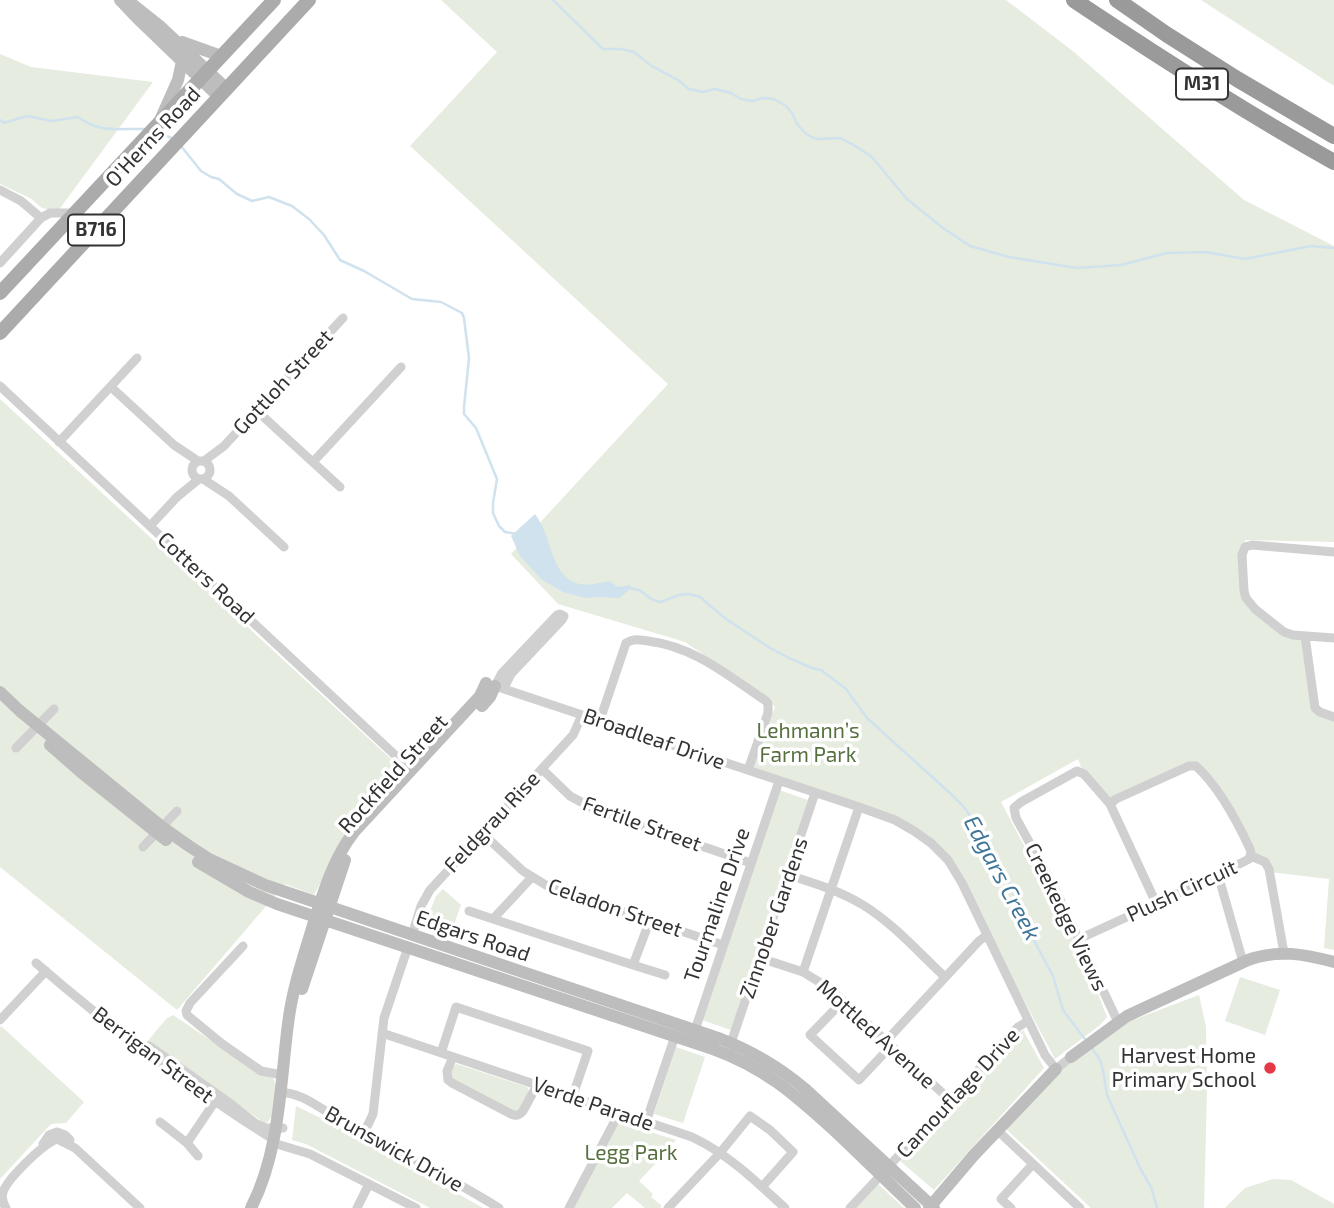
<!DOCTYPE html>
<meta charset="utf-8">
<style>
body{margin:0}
canvas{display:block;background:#fff}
</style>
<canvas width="1334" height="1208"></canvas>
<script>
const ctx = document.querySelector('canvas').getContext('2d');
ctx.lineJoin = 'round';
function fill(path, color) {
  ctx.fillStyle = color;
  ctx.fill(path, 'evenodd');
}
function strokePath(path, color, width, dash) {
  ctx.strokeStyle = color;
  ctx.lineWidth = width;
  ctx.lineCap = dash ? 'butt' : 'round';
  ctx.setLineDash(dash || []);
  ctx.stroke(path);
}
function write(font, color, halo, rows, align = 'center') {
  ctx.font = font + ' "Exo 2",sans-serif';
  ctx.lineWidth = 7;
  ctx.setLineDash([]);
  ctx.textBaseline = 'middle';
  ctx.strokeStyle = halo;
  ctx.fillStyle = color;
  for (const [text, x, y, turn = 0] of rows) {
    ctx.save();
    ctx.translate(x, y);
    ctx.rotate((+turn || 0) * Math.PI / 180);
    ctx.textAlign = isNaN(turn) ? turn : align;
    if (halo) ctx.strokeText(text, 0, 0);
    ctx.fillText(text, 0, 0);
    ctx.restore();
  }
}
fill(new Path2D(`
 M441,0h565l68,52 170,148 90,46v296l-89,-2 -1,51 34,37 27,8 9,67 20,14v233l-10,-2 5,-69 -60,-7 -18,-16 -14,-34 -41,-56 -86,38 -26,-30 -6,-15 -77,43 86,163 20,52 -7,8 -45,34 -62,-117 -26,-57 -50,-57 -162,-58 -1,-5 21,-58 -10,-10 -80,-55 -127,-38 -47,-50 157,-170 -258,-238 87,-94z
 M1201,0h133v86z
 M0,54l31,13 122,15 -95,129 -16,-3 -12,-10 -30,-14z
 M0,399l404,372 -56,60 -34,64 -29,-11 -108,126 -177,-143z
 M779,790l29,10 -77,230 -29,-10z
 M443,889l18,16 -12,33 -26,-9 13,-33z
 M1240,977l40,13 -15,45 -40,-14z
 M1199,995l7,32 1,63 -3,118h-113l-85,-79 58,-61 53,-42z
 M173,1015l85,57 9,5 6,1c7,13 3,36 -7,46l-119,-82 19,-23z
 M1,1026l83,76 -18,21 -15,1 -51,55v-151z
 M1023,1030l21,38 -110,122 -34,-29z
 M676,1047l29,10 -22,66 -29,-9z
 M457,1064l70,23 2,4 -8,18 -5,3 -65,-33c-1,-7 0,-12 6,-15z
 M296,1106l59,29 128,73h-53l-124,-64 -14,-4z
 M619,1122l57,18 -17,20 -20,21 14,13 -2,3 11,9 -2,2h-15l-18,-15 -15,15h-39z
 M1273,1179l18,1 43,24v4h-109l20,-20z
 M878,1184l26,24h-49z`), '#e6ecdf');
fill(new Path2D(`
 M535,514c3,4 6,9 8,14 8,18 12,48 33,55 11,4 23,0 33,-2l9,6 13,-2 -2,5 -10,8 -22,-1 -12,1 -22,-6 -22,-13 -21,-23 -9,-20z`), '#cfe2ee');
strokePath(new Path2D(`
 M553,0l50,49h18l13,3 16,13 28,15 11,9 14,3 12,-3 16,4 10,6 11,2 11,-3 11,1 12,7 6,7 5,11 9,10 10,5 24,-1 12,6 19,12 36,43 36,29 27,18 39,11 68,11 44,-3 46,-12 39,-1 39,7 66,-13 23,2
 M0,120l4,3 23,-7 25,5 26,-4c24,17 38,11 66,12
 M157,132l17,7
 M181,146l20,25 10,6 8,2 18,15 15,7 17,-4 23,9 17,13 15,16 16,25 24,11 48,28 29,3 21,11 2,5 5,40 -5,49v7l12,14 21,51 -4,24v10l6,13 6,6 12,2
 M629,588l10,2 14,10 8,2 18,-7 10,-1 11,3 26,22 44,29 19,10 23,10 9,2 25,19 21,29 84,76 13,13 15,22 29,51 23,55 22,41 10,34 24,32
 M1091,1047l9,13 3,10 4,25 34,75 10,17 6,21`), '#cfe2ee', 2.5);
strokePath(new Path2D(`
 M0,190l21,11 20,17 9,-5h25
 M0,263l41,-45
 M0,386l411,384
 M111,387l63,58 24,16
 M257,411l83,76
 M59,442l78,-84
 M192 470a9 9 0 1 1 18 0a9 9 0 1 1-18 0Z
 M204,461l20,-15 119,-128
 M313,462l88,-95
 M203,479l26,17 55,51
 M150,526l27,-29 22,-18
 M1334,552l-82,-7 -7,2 -3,8 2,36 2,7 9,11 29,23 9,3 41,3
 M1305,636l10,72 5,4 14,5
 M492,685l367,122 36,13 19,11 17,12 17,17 14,23 83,172 11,14 15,-12
 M495,686l7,-13 55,-58 3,-1 4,2 -2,4 -51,54 -7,14
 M600,720l26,-77c8,-5 14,-3 22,-2 47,6 79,34 118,60l2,3v9l-20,57
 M16,748l38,-39
 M542,769l28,27 26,14 155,53
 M1110,804l46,99
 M482,833l41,38 26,16 174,58
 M143,847l34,-36
 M1251,856l14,6 4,7 15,84
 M788,875c26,8 52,16 75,30 31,19 56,48 82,72
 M1216,876l5,9 22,77
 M532,877l-39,42 140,46 17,-45
 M469,911l24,8
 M412,935l9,-29 9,-16 143,-155 9,-20
 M1079,939l137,-63 33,-17 2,-6 -1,-4c-13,-28 -31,-62 -54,-83h-7l-73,33 -6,5 -26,-30 -7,-3 -56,31 -7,6 2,10 38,69 64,135
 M243,946l-53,57 -4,8 1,4 34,28 40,28 21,4
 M760,958l43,14 26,16 121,112
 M36,963c75,65 154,124 238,177
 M633,965l32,10
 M803,972l56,-165
 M843,1001l-33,34 49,45 32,-34
 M0,1020l46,-49
 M695,1030l84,-249
 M382,1033l310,104c36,17 64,44 93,71
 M886,1041l93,-100 8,-6
 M731,1043l84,-250
 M149,1046l82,58 24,19 11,5h17
 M441,1053l15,-46 132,44 -16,47
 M453,1057l-6,14 1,9 4,3 59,31c5,2 8,2 12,-3l14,-26
 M287,1093c20,3 35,17 52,26 54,29 108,57 160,89
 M160,1122l27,21 11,13
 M646,1122l29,-86
 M997,1130l83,78
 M364,1133l9,-19 11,-96 24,-71
 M187,1143l31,-46
 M43,1144l6,-9 8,-3 8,3 5,5
 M280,1145l30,9 106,54
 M889,1166l129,-139 10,-6
 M6,1208c-3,-5 -5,-10 -3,-16 5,-14 40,-48 54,-53l18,9 65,60
 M357,1208l12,-24
 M569,1208l50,-95
 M668,1208l52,-55 30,-37 20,14 23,22 -31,35
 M850,1208l31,-33
 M1011,1208l-10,-9 32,-35`), '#d0d0d0', 9);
strokePath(new Path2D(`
 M120,0l16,17 83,80
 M127,0l34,27 66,62
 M182,42l39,14
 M161,118l17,-38 4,-19
 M0,692l20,19 142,116 27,19 20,13 56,26 456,154c31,12 58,28 83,49l130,120
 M482,706l8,-9 5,-11
 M50,745l32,28 84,67
 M198,862l51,30 28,12 436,145c53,19 83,47 124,84 26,25 52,50 78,75
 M302,989l43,-129
 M1071,1057l56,-41 121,-56c30,-11 56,-6 86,2
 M251,1208c29,-57 29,-122 37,-184 4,-34 15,-66 25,-99 10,-32 20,-66 41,-93l126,-136 6,-13
 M929,1208l45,-53 82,-86`), '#bdbdbd', 12);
strokePath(new Path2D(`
 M0,293l274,-293
 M0,333l309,-333`), '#ababab', 14);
strokePath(new Path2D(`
 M1074,0c85,57 171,112 260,162
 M1117,0l49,34 71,45 97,57`), '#9a9a9a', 16);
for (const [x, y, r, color] of [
 [1270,1068,7,"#e63946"]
]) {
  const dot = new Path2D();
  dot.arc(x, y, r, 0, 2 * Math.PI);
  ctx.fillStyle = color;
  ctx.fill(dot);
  strokePath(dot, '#fff', 2.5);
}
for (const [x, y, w] of [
 [1202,84,52],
 [96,230,56]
]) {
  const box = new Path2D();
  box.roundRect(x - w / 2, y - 15.5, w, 31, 5);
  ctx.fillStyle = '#fff';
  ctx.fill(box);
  strokePath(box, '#333', 2);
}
write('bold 19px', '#333', null, [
 ["M31",1202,84],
 ["B716",96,230]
]);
write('21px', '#333', '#fff', [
 ["O'Herns Road",153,137,-47],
 ["Gottloh Street",283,382,-47],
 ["Cotters Road",206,578,43],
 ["Broadleaf Drive",654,739,19],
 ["Rockfield Street",393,774,-48],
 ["Feldgrau Rise",492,822,-47],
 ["Fertile Street",642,824,20],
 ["Plush Circuit",1182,891,-25],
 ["Tourmaline Drive",717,905,-71],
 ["Celadon Street",615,908,19],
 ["Creekedge Views",1066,917,64],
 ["Zinnober Gardens",774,918,-71],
 ["Edgars Road",473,936,19],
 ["Mottled Avenue",876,1034,42],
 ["Berrigan Street",153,1055,37],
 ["Camouflage Drive",958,1093,-47],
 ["Verde Parade",593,1104,19],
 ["Brunswick Drive",394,1149,29]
]);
write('21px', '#56703f', '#fff', [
 ["Lehmann’s",808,731],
 ["Farm Park",808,755],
 ["Legg Park",631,1153]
]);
write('21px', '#333', '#fff', [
 ["Harvest Home",1256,1056],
 ["Primary School",1256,1080]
], 'right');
write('italic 23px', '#3f7597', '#fff', [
 ["Edgars Creek",1002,878,62]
]);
</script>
